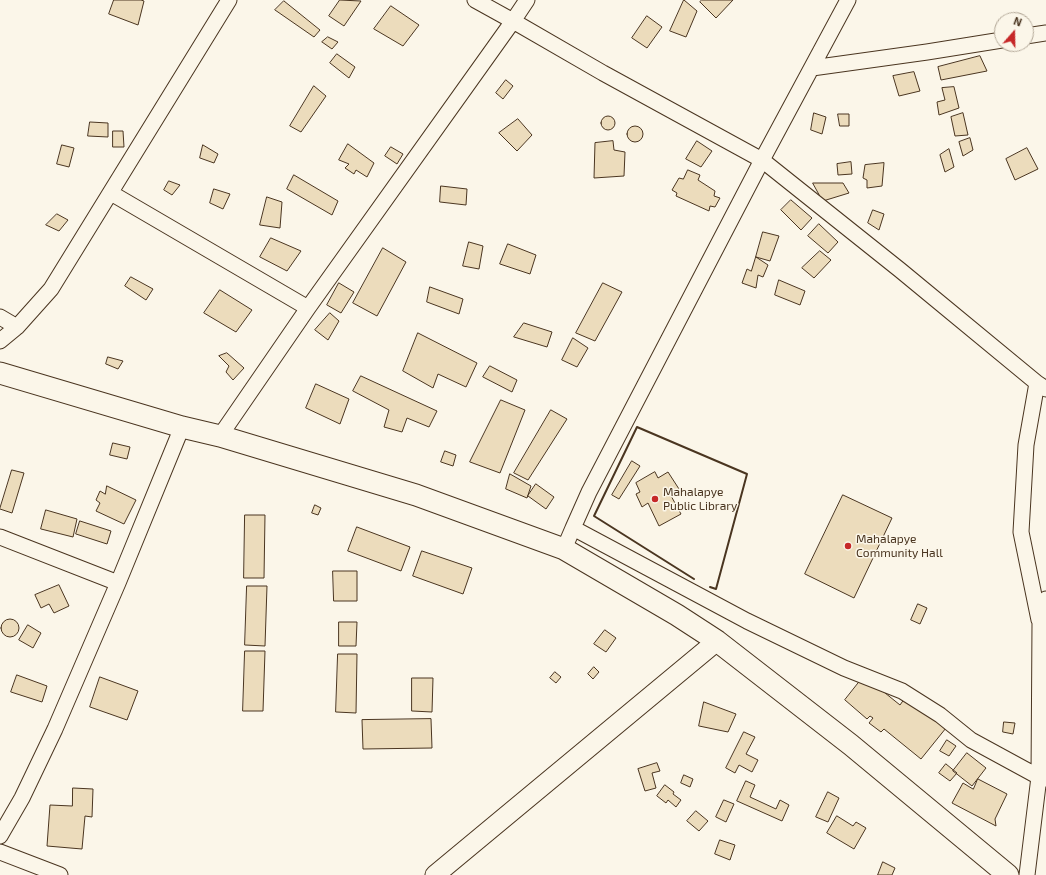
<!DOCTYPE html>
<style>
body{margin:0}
#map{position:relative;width:1046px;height:875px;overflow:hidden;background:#fbf6e9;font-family:"Exo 2",sans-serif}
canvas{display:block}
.north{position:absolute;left:994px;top:12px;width:40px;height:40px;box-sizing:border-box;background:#fbf6e9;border:1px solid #b4a999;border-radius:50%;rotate:20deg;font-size:11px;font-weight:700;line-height:16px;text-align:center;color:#4a3520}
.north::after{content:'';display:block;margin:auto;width:14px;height:18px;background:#c62828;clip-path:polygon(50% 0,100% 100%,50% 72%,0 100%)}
</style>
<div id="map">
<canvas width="1046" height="875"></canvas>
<div class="north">N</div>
</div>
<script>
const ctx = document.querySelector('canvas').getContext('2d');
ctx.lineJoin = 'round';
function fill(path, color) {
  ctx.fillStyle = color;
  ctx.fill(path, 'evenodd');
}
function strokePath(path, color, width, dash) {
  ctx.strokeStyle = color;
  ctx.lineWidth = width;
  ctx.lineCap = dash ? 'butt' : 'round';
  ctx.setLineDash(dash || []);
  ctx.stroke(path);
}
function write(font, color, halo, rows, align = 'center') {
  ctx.font = font + ' "Exo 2",sans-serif';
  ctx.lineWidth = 3;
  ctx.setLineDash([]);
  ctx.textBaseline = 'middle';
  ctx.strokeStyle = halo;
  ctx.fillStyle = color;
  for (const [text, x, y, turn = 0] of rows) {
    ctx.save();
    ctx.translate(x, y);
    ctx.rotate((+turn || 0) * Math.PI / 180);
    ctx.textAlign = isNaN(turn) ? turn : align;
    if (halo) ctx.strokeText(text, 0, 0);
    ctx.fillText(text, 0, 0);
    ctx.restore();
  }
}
const building = new Path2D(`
 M114,0h27l3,1 -6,24 -29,-11z
 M340,0l21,1 -17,25 -15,-10z
 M684,0l13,11 -11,26 -16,-6z
 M702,0h31l-17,18 -16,-16z
 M284,1l36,29 -6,7 -39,-27z
 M391,6l28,19 -16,21 -29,-17z
 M647,16l15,11 -15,21 -15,-10z
 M328,37l10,5 -6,7 -10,-7z
 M337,54l18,13 -6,11 -19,-15z
 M980,56l7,15 -46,9 -3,-13z
 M914,72l6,19 -21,5 -6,-20z
 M506,80l7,6 -10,13 -7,-6z
 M314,86l12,10 -25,36 -11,-6z
 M954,87l5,21 -20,7 -2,-13 8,-2 -3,-12z
 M814,113l12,4 -4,17 -11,-4z
 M963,113l5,22 -13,1 -4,-19z
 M838,114h11v12h-9z
 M601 123a7 7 0 1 1 14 0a7 7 0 1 1-14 0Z
 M518,119l14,16 -15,16 -18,-18z
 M90,122l18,1v14l-20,-1z
 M627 134a8 8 0 1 1 16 0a8 8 0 1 1-16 0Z
 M113,131h10l1,16h-11z
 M970,138l3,12 -10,6 -4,-14z
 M613,141l1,9 11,2 -1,24 -30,2 1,-35z
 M697,141l15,10 -11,16 -15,-8z
 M348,144l26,19 -7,14 -11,-7 -2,4 -9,-6 4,-4 -10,-4z
 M62,145l12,3 -5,19 -12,-3z
 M203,145l15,9 -4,9 -14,-5z
 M391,147l12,7 -6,10 -12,-8z
 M1027,148l11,21 -23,11 -9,-21z
 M949,149l5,18 -9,5 -5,-17z
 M851,162l1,12 -14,1 -1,-11z
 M884,163l-2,23 -15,2v-8l-4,-2 2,-13z
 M688,170l12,5 -2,5 17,11 -1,5 6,2 -5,9 -5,-1 -1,5 -33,-15 1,-3 -5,-3 7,-12 4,1z
 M294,175l44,26 -6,14 -45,-26z
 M169,181l11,4 -8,10 -8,-5z
 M813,183h30l6,10 -26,8z
 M441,186l26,3 -1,16 -26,-3z
 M214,189l16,5 -7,15 -13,-6z
 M267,197l15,5 -2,26 -20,-3z
 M791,200l21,18 -11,12 -20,-20z
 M873,210l11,4 -5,16 -11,-7z
 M57,214l11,6 -9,11 -13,-6z
 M819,224l19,18 -10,11 -20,-17z
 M763,232l16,4 -9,25 -14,-4z
 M271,238l30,13 -14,20 -27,-14z
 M469,242l14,4 -4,23 -16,-3z
 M508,244l28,11 -6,19 -30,-10z
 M383,248l23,14 -29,54 -24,-13z
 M820,251l11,9 -17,18 -12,-10z
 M756,257l12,8 -5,12 -5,-2 -2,13 -14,-5 5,-14 4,2z
 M131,277l22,12 -7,11 -21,-14z
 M779,280l26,11 -5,14 -25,-10z
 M339,283l15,9 -13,21 -14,-8z
 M603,283l19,9 -27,49 -19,-8z
 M430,287l33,12 -4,15 -32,-12z
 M220,290l32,20 -16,22 -32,-19z
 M330,313l9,8 -11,19 -13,-10z
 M524,323l28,9 -5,15 -33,-10z
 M418,333l59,30 -11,24 -28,-13 -5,14 -30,-17z
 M573,338l15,10 -11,19 -15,-7z
 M227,353l17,15 -11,12 -7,-8 3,-6 -10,-10z
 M108,357l15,4 -5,8 -12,-5z
 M490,366l27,14 -5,12 -29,-15z
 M361,376l76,35 -8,16 -22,-9 -5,14 -18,-5 5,-17 -36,-19z
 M316,384l33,15 -9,25 -34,-16z
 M501,400l24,10 -25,63 -30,-11z
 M551,410l16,9 -39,61 -14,-7z
 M113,443l17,4 -3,12 -17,-4z
 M445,451l11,4 -3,11 -12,-4z
 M632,461l8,5 -21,33 -7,-4z
 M12,470l12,3 -12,40 -12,-4z
 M655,472l3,6 10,-6 11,17 -9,5 11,20 -22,12 -11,-23 -6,4 -6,-13 4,-2 -4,-9z
 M510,474l21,12 -4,12 -21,-9z
 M536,484l18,13 -8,12 -18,-13z
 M107,486l29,14 -12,24 -28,-13 4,-8 -4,-3 4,-9 5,3z
 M843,495l49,23 -38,80 -49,-24z
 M315,505l6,3 -3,7 -6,-2z
 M46,510l31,9 -4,18 -32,-8z
 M245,515h20l-1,63h-20z
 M80,521l31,10 -4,13 -31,-10z
 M357,527l53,20 -9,24 -53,-20z
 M422,551l50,17 -9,26 -50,-18z
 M333,571h24v30h-23z
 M59,585l10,21 -15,7 -5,-9 -8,4 -6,-13z
 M247,586h20l-2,60 -20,-1z
 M918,604l9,4 -7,16 -9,-4z
 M1 628a9 9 0 1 1 18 0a9 9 0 1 1-18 0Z
 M339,622h18l-1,24h-17z
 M28,625l13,8 -8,15 -14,-8z
 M605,630l11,8 -10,14 -12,-8z
 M245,651h20l-2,60h-20z
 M338,654h19l-1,59 -20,-1z
 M594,667l5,5 -6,7 -5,-5z
 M555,672l6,5 -5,6 -6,-5z
 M17,675l30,11 -5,16 -31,-10z
 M864,676l36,29 7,-10 39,33 -25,31 -37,-30 -3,3 -12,-9 4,-5 -3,-2 -3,3 -22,-19z
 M100,677l38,14 -11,29 -37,-13z
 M412,678h21l-1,34 -20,-1z
 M704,702l32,12 -8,18 -29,-6z
 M431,719l1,29 -69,1 -1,-29z
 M1004,722l11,1 -2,11 -10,-2z
 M744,732l11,5 -9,17 12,6 -6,12 -13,-7 -4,8 -9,-5z
 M947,740l9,6 -7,10 -9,-5z
 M967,753l19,15 -14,18 -19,-15z
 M657,763l3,8 -8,2 4,15 -11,3 -7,-22z
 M946,764l11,9 -7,8 -11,-8z
 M684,775l9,4 -3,8 -9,-4z
 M978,779l29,15 -12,25 1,7 -44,-23 11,-20 10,6z
 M746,781l9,4 -5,12 26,12 4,-9 9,5 -7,16 -45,-20z
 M665,785l9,7 -1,2 8,6 -5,7 -8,-7 -2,3 -9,-7z
 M73,788l20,1 -1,28 -7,-1 -3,33 -35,-3 3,-41 22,1z
 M828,792l11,6 -11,24 -12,-5z
 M724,800l10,4 -8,18 -10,-5z
 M696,811l12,10 -9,10 -12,-10z
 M837,816l16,10 3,-4 10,6 -12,21 -27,-16z
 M720,840l15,5 -5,15 -15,-6z
 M883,862l12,6 -3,7h-14z`);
fill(building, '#ecdcbc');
strokePath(building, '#4a3520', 1);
const minor = new Path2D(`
 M475,0l38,21 90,52 159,87 138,110 137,113 9,6
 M1026,36l20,-3
 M812,68l115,-16 75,-12
 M111,193l197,115
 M0,317l17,10
 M0,341l17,-14 34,-38 178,-289
 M1037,383l-11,62 -5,87 18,88
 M220,436l88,-128 205,-287 14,-21
 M573,528l16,-36 173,-332 86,-160
 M0,537l118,46
 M564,549l9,-21 174,93 97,47 58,23 38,24 31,25 68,37 7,2
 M0,836l22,-38 33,-69 63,-146 64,-156
 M0,852l60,23
 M1027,875l12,-98 1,-154 6,-24`);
const tertiary = new Path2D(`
 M435,875l282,-234`);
const secondary = new Path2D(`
 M0,373l182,54 38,9 196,59 148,54 113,66 40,26 134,104 157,130`);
strokePath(minor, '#4a3520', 17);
strokePath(tertiary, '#4a3520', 21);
strokePath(secondary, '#4a3520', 23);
strokePath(minor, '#fbf6e9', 15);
strokePath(tertiary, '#fbf6e9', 19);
strokePath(secondary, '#fbf6e9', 21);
strokePath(new Path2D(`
 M694,579l-100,-63 43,-89 110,47 -31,115 -6,-2`), '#4a3520', 2);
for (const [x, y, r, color] of [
 [655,499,4,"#c62828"],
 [848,546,4,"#c62828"]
]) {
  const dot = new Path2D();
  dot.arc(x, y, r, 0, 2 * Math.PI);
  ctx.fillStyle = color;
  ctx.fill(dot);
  strokePath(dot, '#fbf6e9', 1.5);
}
write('12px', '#4a3520', '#fbf6e9', [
 ["Mahalapye",663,492],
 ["Public Library",663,506],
 ["Mahalapye",856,539],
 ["Community Hall",856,553]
], 'left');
</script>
